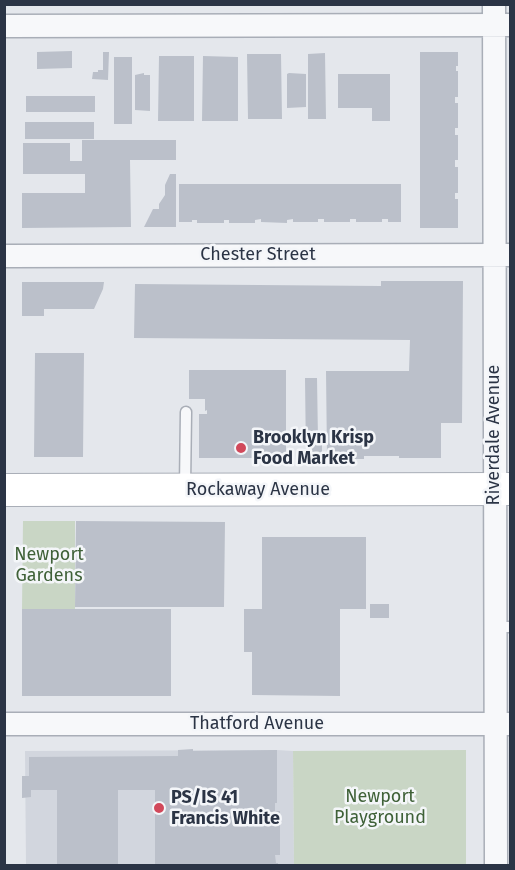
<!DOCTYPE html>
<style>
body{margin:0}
#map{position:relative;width:515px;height:870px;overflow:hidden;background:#e4e7ec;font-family:"Fira Sans",sans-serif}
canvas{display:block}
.frame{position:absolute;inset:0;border:6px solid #2b3445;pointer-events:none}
</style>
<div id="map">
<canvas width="515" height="870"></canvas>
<div class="frame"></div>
</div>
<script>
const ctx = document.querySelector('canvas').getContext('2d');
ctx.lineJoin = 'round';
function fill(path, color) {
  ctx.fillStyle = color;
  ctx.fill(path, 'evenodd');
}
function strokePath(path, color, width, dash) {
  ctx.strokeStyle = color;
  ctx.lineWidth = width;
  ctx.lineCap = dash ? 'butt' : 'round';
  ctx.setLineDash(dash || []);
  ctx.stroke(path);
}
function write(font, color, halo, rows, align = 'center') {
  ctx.font = font + ' "Fira Sans",sans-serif';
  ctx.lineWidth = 5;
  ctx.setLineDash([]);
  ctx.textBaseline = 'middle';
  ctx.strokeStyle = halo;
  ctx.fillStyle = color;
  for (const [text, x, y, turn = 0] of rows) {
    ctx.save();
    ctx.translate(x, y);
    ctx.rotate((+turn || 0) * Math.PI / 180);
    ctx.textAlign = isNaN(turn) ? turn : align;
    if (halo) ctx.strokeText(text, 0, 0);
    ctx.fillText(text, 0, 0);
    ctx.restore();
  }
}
fill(new Path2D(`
 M277,750l16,1 1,114h-268l-1,-114z`), '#d2d6de');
fill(new Path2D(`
 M23,521h52v88h-53z
 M466,750v115h-172l-1,-114z`), '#c9d6c5');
fill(new Path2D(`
 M72,51v17l-35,1v-17z
 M103,52h6l-1,28 -16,-1 1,-7h5v-2h5z
 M420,52h38v14h-2v5h2v26h-3v6h3v25h-3v7h3v25h-3v7h3v26h-3v6h3v29h-38z
 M325,53l1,66h-18v-65z
 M247,54h34l1,65h-34z
 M159,56h35v65h-36z
 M203,56l35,1v64h-36z
 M114,57h18v67h-18z
 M144,73v2h6v36l-15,-1v-35z
 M289,73l17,1v33l-19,1v-34z
 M338,74h52v47h-18v-13h-34z
 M26,96h69v16h-69z
 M25,122h69v17h-69z
 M82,140h94v20h-46l1,67 -109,1v-35h63v-19h-62v-31h47v18h12z
 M170,174h6v53h-32l9,-18h6v-5l6,-9v-10z
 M179,184h222v38h-13v-3h-6v3h-26v-3h-6v3h-26v-3h-6v3h-25v-3l-6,1v3l-26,-1v-3l-6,1v3h-26v-3h-5v3h-27v-3h-5v2h-13z
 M381,281h82l-1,142h-21v35h-42v-2h-35v3h-24v-2h-13l-1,-86h83l1,-31 -276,-2 1,-54 246,2z
 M22,282h82l-1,7 -9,20h-50v7h-22z
 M35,353h49l-1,104h-49z
 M189,370h97v88h-87v-44h8v-4l-2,1v-12h-16z
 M305,378h12l1,62h4v17l-16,1z
 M76,521l149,1 -1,85h-149z
 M262,537h104v72h-26v87l-88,-1v-43h-8v-43h18z
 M370,604h19v14h-19z
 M22,609h149v87h-149z
 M193,749v2l84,-1v53h-2v8h5v44h-5l1,8h2v3h-123v-76h-37v76h-61v-76h-26v7l-9,1v-22h7v-19l149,-1v-6z`), '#bbc0ca');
const lane = new Path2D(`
 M185,486l1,-74
 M495,627h15`);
const street = new Path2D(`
 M494,4l2,862
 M4,26l506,-1
 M4,256l506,-1
 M4,724h505`);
const secondary = new Path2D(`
 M4,490l506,-1`);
strokePath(lane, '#a9aeb7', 13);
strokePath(street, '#a9aeb7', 25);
strokePath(secondary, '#a9aeb7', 34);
strokePath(lane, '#f7f8fa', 10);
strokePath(street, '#f7f8fa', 22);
strokePath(secondary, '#fff', 32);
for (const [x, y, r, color] of [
 [241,448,6,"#d1495b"],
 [159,808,6,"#d1495b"]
]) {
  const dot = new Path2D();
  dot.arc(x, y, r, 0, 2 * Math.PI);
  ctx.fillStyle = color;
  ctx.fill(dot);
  strokePath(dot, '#f4f6f9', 2);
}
write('18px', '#2b3445', '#f4f6f9', [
 ["Chester Street",258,255],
 ["Riverdale Avenue",494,435,-90],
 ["Rockaway Avenue",258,490],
 ["Thatford Avenue",257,724]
]);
write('bold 18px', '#2b3445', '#f4f6f9', [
 ["Brooklyn Krisp",253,438],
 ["Food Market",253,459],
 ["PS/IS 41",171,798],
 ["Francis White",171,819]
], 'left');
write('18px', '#3f6138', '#f4f6f9', [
 ["Newport",49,555],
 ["Gardens",49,576],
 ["Newport",380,797],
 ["Playground",380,818]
]);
</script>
